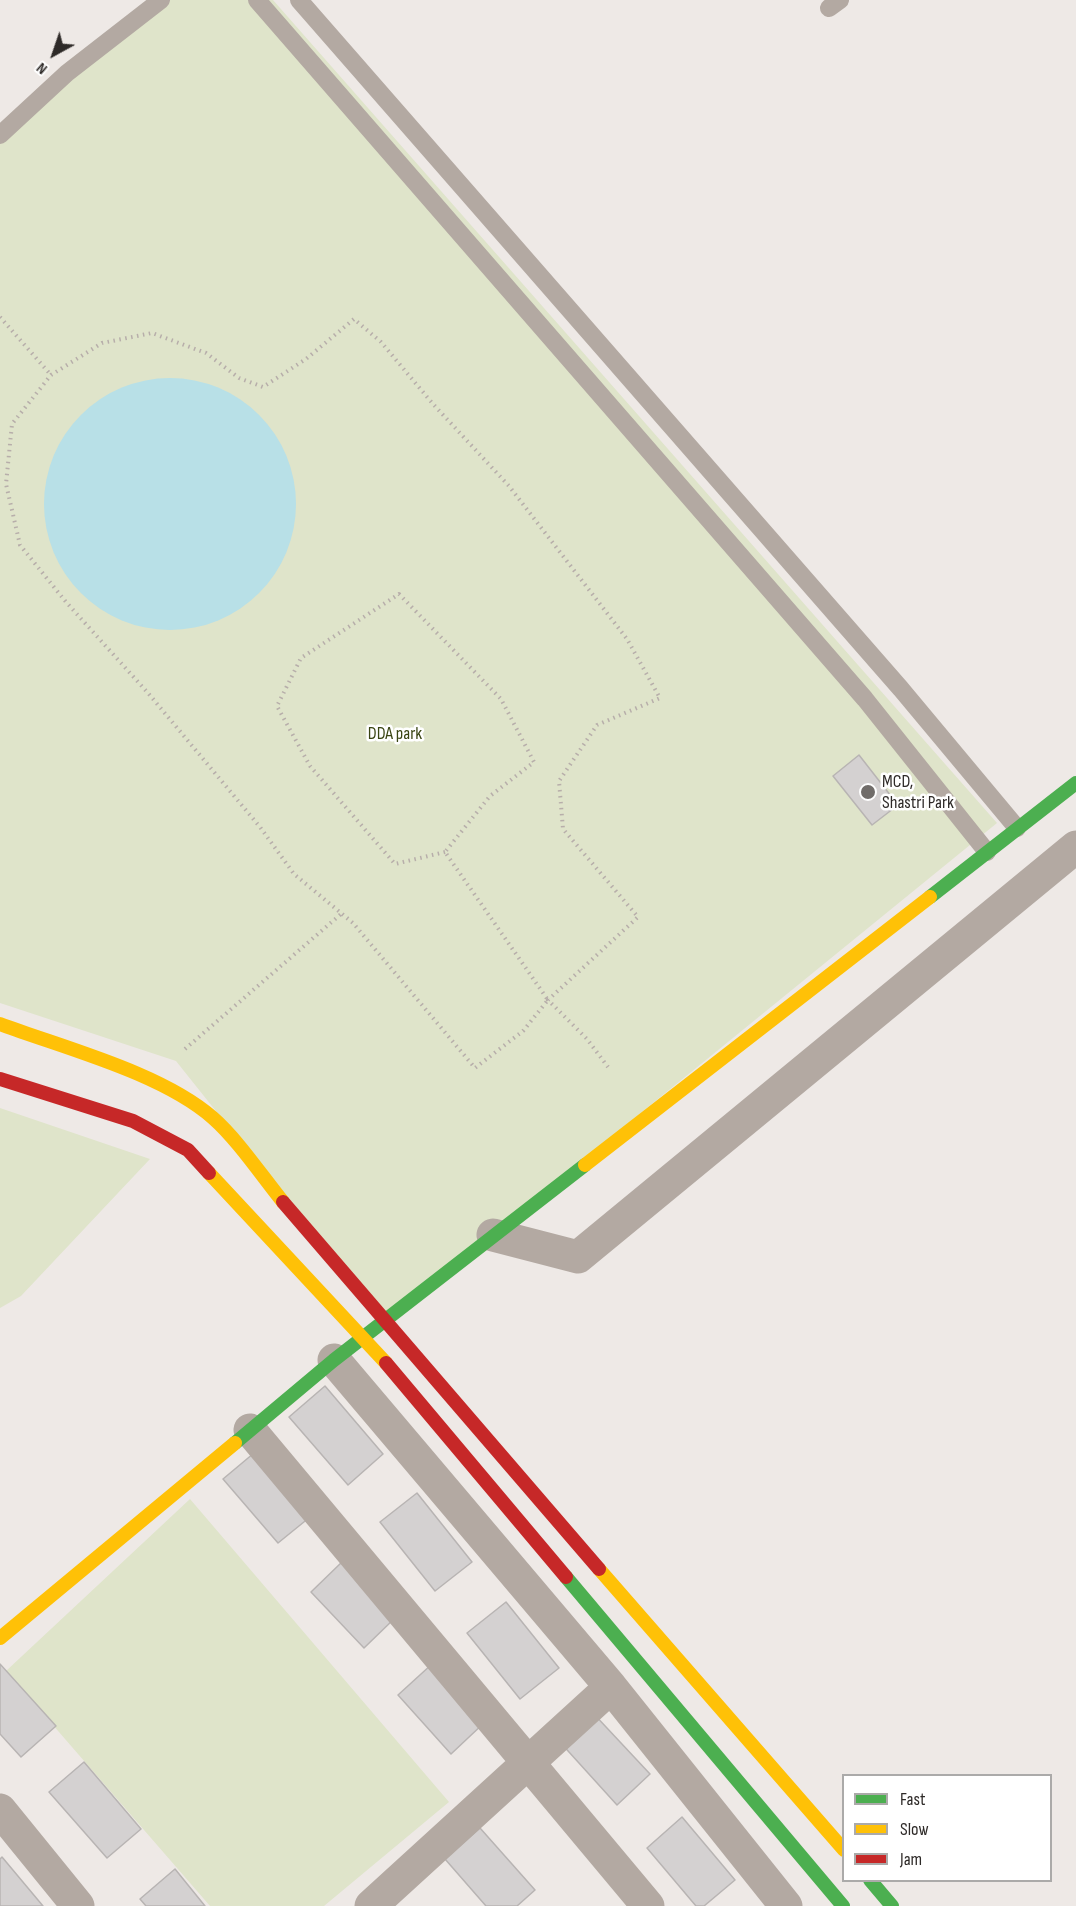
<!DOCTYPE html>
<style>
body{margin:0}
#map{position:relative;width:1076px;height:1906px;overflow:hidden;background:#eee9e6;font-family:"Sofia Sans Condensed",sans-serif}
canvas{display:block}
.legend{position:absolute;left:842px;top:1774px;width:210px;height:108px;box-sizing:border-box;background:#fff;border:2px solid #abaaa9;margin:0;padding:8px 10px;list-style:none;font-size:18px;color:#2e2a28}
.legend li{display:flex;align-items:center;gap:12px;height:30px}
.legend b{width:30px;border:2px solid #abaaa9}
.north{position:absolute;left:24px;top:24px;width:60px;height:60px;-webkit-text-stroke:4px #fff;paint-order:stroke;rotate:220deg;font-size:16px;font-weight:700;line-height:24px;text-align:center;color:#2e2a28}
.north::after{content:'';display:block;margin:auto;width:21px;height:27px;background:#2e2a28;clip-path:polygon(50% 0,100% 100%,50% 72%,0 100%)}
</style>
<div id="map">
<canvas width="1076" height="1906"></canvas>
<ul class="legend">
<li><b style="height:8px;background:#4caf50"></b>Fast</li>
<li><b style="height:8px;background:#ffc107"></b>Slow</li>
<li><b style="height:8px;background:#c62828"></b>Jam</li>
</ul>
<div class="north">N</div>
</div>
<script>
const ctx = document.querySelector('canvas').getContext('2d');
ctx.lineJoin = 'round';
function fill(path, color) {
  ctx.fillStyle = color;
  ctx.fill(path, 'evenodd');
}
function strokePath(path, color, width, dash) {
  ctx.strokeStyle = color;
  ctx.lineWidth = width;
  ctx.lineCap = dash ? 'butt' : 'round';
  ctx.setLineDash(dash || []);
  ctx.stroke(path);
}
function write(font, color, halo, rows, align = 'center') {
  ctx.font = font + ' "Sofia Sans Condensed",sans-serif';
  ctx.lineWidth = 5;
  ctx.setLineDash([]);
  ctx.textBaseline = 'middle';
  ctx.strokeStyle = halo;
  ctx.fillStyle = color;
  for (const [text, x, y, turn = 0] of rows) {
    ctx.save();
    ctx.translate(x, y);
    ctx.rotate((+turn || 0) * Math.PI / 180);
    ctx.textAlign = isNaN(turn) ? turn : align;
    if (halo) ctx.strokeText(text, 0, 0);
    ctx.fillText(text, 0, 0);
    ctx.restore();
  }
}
fill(new Path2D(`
 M159,0h114l724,823 -613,499 -208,-261 -176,-58v-868z
 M0,1108l150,51 -129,137 -21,12z
 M190,1499l259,303 -125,104h-114l-204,-235z`), '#dfe4ca');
fill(new Path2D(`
 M44 504a126 126 0 1 1 252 0a126 126 0 1 1-252 0Z`), '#b8e0e7');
const building = new Path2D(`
 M859,755l39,50 -26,20 -39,-49z
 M325,1386l58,68 -35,31 -59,-68z
 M260,1448l55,65 -37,30 -55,-64z
 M417,1493l55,69 -37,29 -55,-69z
 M343,1561l53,56 -32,31 -53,-56z
 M506,1602l53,66 -39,31 -53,-66z
 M0,1664l56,62 -35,31 -21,-23z
 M432,1664l53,58 -34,32 -53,-59z
 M592,1712l58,62 -33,31 -58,-64z
 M84,1762l57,67 -34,29 -58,-66z
 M682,1817l53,63 -31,26h-8l-49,-58z
 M480,1828l55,62 -18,16h-31l-41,-47z
 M2,1857l41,49h-43v-47z
 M175,1869l30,37h-59l-6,-7z`);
fill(building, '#d4d1d1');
strokePath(building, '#b8b4b3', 1.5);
strokePath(new Path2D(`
 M0,317l51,58
 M445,852l-50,12 -85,-98 -33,-60 24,-48 98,-64 102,105 33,63 -44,34 -45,56 103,148 -25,31 -48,37 -122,-145 -59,-49 -34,-47 -112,-134 -82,-91 -46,-57 -14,-61 6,-60 39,-49 51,-32 50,-10 54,20 33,25 24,9 43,-28 48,-40 27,23 52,62 76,82 118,153 33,59 -63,27 -38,56 4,48 75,88 -90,83 39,39 21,28
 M185,1049l156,-135`), '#b7aeaa', 4, [1.5, 4.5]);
strokePath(new Path2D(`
 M257,0l608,699 122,153
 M299,0l602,689 116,139
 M829,8l11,-8
 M0,135l67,-62 94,-73`), '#b3a9a2', 18);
strokePath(new Path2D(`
 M493,1235l85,22 498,-410
 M334,1360l277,327 -240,219
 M250,1430l398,476
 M611,1687l175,219
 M0,1810l78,96`), '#b3a9a2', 33);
strokePath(new Path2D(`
 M930,897l146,-114
 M235,1443l99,-83 251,-195
 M566,1577l277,329
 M870,1880l22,26`), '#4caf50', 14);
strokePath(new Path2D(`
 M0,1024c64,24 162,49 213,94 24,21 49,58 70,84
 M585,1165l345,-268
 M209,1173l177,190
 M599,1569l245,281
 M0,1638l235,-195`), '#ffc107', 14);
strokePath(new Path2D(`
 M0,1079l133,42 55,29 21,23
 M283,1202l316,367
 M386,1363l180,214`), '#c62828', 14);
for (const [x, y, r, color] of [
 [868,792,8,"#716d6a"]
]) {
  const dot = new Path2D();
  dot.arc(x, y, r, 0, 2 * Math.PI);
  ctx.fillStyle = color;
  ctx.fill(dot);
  strokePath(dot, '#fff', 2);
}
write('18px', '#3a4513', '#fff', [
 ["DDA park",395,734]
]);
write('18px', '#2e2a28', '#fff', [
 ["MCD,",882,782],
 ["Shastri Park",882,803]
], 'left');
</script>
